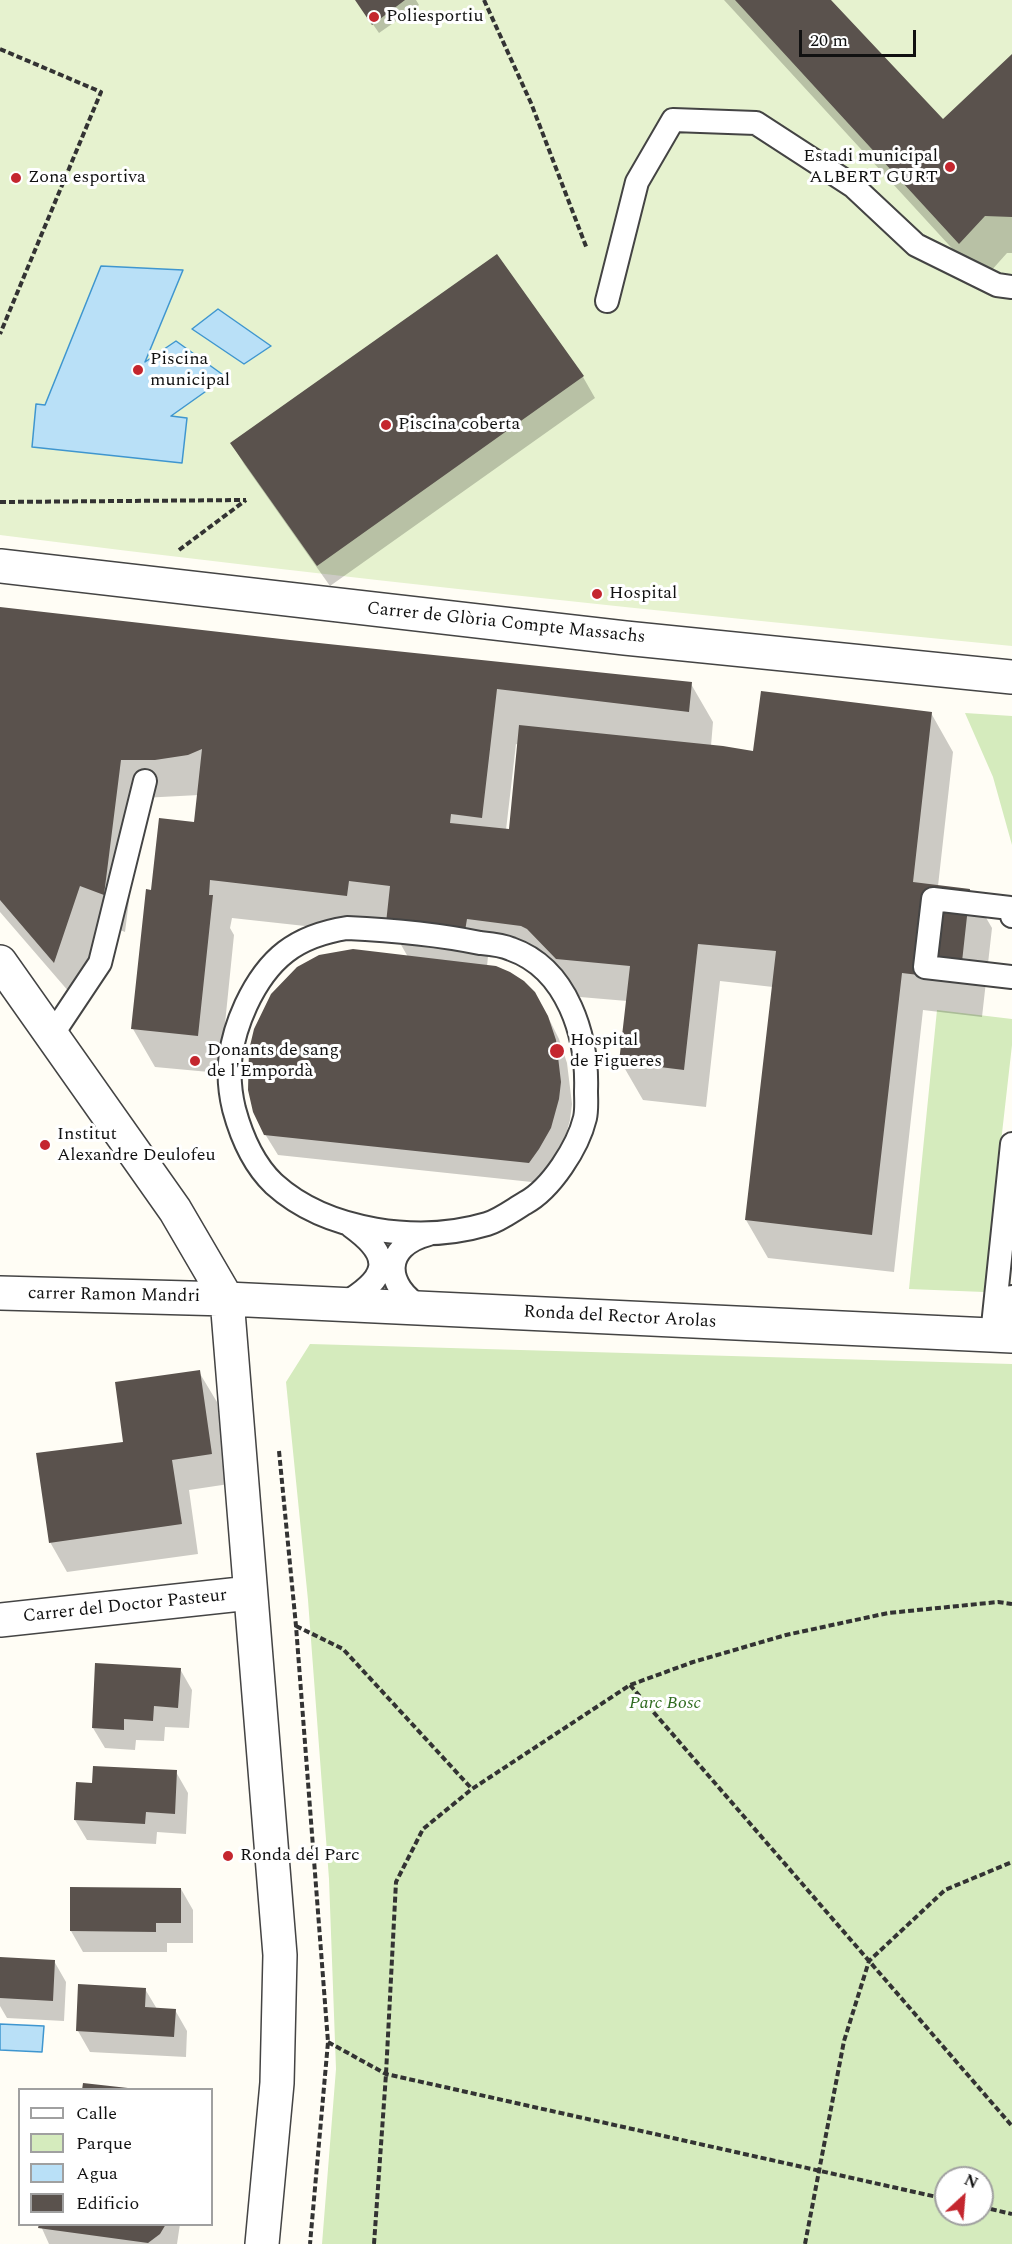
<!DOCTYPE html>
<meta charset="utf-8">
<style>
body{margin:0}
#map{position:relative;width:1012px;height:2244px;overflow:hidden;background:#fffdf5;font-family:Spectral,serif}
canvas{display:block}
.legend{position:absolute;left:18px;top:2088px;width:195px;height:138px;box-sizing:border-box;background:#fff;border:2px solid #a0a0a0;margin:0;padding:8px 10px;list-style:none;font-size:18px;color:#111}
.legend li{display:flex;align-items:center;gap:12px;height:30px}
.legend b{width:30px;border:2px solid #a0a0a0}
.north{position:absolute;left:934px;top:2166px;width:60px;height:60px;box-sizing:border-box;background:#fff;border:2px solid #a0a0a0;border-radius:50%;rotate:26deg;font-size:16px;font-weight:700;line-height:24px;text-align:center;color:#111}
.north::after{content:'';display:block;margin:auto;width:21px;height:27px;background:#c4262e;clip-path:polygon(50% 0,100% 100%,50% 72%,0 100%)}
.scale{position:absolute;left:799px;top:30px;width:117px;height:27px;box-sizing:border-box;border:3px solid #111;border-top:0;padding-left:8px;font-size:18px;line-height:21px;white-space:nowrap;color:#111;-webkit-text-stroke:4px #fff;paint-order:stroke}
</style>
<div id="map">
<canvas width="1012" height="2244"></canvas>
<ul class="legend">
<li><b style="height:8px;background:#fff"></b>Calle</li>
<li><b style="height:16px;background:#d5ebbd"></b>Parque</li>
<li><b style="height:16px;background:#b9e0f7"></b>Agua</li>
<li><b style="height:16px;background:#5a524d"></b>Edificio</li>
</ul>
<div class="north">N</div>
<div class="scale">20 m</div>
</div>
<script>
const ctx = document.querySelector('canvas').getContext('2d');
ctx.lineJoin = 'round';
function fill(path, color) {
  ctx.fillStyle = color;
  ctx.fill(path, 'evenodd');
}
function strokePath(path, color, width, dash) {
  ctx.strokeStyle = color;
  ctx.lineWidth = width;
  ctx.lineCap = dash ? 'butt' : 'round';
  ctx.setLineDash(dash || []);
  ctx.stroke(path);
}
function write(font, color, halo, rows, align = 'center') {
  ctx.font = font + ' Spectral,serif';
  ctx.lineWidth = 6;
  ctx.setLineDash([]);
  ctx.textBaseline = 'middle';
  ctx.strokeStyle = halo;
  ctx.fillStyle = color;
  for (const [text, x, y, turn = 0] of rows) {
    ctx.save();
    ctx.translate(x, y);
    ctx.rotate((+turn || 0) * Math.PI / 180);
    ctx.textAlign = isNaN(turn) ? turn : align;
    if (halo) ctx.strokeText(text, 0, 0);
    ctx.fillText(text, 0, 0);
    ctx.restore();
  }
}
fill(new Path2D(`
 M965,713l47,3v129l-19,-68z
 M937,1010l75,9v26l-28,247 -75,-3z
 M310,1344l702,20v880h-690l14,-175 -7,-190 -21,-279 -22,-218zM946,2178h36v36h-36z`), '#d5ebbd');
fill(new Path2D(`
 M0,0h1012v646c-338,-33 -675,-68 -1012,-111z`), '#e6f2cf');
const water = new Path2D(`
 M101,266l82,4 -38,92 31,-21 50,36 -55,39 16,2 -5,45 -150,-16 4,-43 9,1z
 M218,309l53,37 -27,18 -52,-35z
 M0,2024l44,2 -2,26 -42,-2z`);
fill(water, '#b9e0f7');
strokePath(water, '#3f96cf', 1.5);
fill(new Path2D(`
 M356,0h60l3,5 -40,28z
 M724,0h105l114,121 69,-65v197h-5l-25,28z
 M497,256l86,121 12,21 -265,188 -86,-122 -12,-20z
 M0,609l691,75 22,38 -2,24 44,7 176,-40 22,39 -15,134 32,4 22,38 -10,89 -59,-7 -29,262 -126,-14 -22,-38 27,-233 -53,-6 -14,126 -63,-7 -22,-38 6,-61 -47,-4 -29,-30 -7,-3 -56,-8 -1,11 60,48 12,24 8,24 5,41 -2,16 -8,29 -21,34 -263,-28 -13,-21 143,-177 -20,-35 -19,11 -137,-15 -2,10 4,7 -14,138 -65,-6 -22,-38 19,-137 43,-68 4,-29 -57,3 -17,134 -23,-9 -26,77 -76,-88zM516,744l3,1 -9,86 -4,-1z
 M199,1372l18,30 12,82 -40,6 9,64 -131,18 -17,-30z
 M180,1669l12,21 -3,38 -24,-1 -1,14 -28,-1 -1,10 -30,-2 -12,-20z
 M176,1772l12,21 -2,41 -29,-2 -1,12 -69,-4 -12,-20z
 M181,1889l12,21v33h-26v9h-84l-12,-21z
 M0,1959l54,2 12,21 -2,39 -57,-3 -7,-12z
 M145,1989l12,20 18,1 12,21 -1,26 -96,-5 -12,-21z
 M40,2224h140l-3,20h-128z`), '#0003');
fill(new Path2D(`
 M355,0h50l-33,25z
 M735,0h96l112,119 69,-65v163l-27,-1 -26,28z
 M497,254l87,122 -267,190 -87,-123z
 M0,607l290,33 402,42 -3,30 -192,-23 -15,129 -31,-4 -1,9 59,6 10,-104 204,21 30,5 8,-60 171,21 -19,170 57,7 -10,91 -58,-7 -30,262 -127,-15 31,-269 -78,-7 -14,126 -65,-8 11,-96 -74,-7 -29,-30 -6,-3 -54,-7 -2,12 -79,-8 4,-37 -41,-5 -2,15 -137,-16 -1,15h4l-15,141 -67,-7 15,-140 5,1 8,-72 35,4 8,-73 -14,6 -33,5h-34l-17,135 -24,-9 -26,77 -54,-63z
 M353,949l143,17 14,6 14,9 11,11 13,24 8,24 5,42 -2,17 -8,29 -12,21 -10,14 -265,-28 -11,-23 -5,-22 1,-40 5,-21 17,-35 26,-27 22,-12z
 M200,1370l12,84 -40,6 10,64 -133,19 -13,-90 87,-11 -8,-60z
 M95,1663l86,5 -3,40 -24,-2 -1,15 -29,-2v11l-32,-2z
 M93,1766l84,4 -2,44 -29,-2 -1,12 -71,-4 2,-38 16,1z
 M70,1887l111,1v35h-25v9l-86,-1z
 M0,1957l55,3 -2,41 -53,-3z
 M78,1984l68,4 -1,19 31,2 -2,28 -98,-6z
 M83,2083l45,5v2h-46z
 M39,2224h127l-6,10 -12,9 -110,-15z`), '#5a524d');
const lane = new Path2D(`
 M607,301l30,-119 36,-62 83,3 97,63 63,59 81,40 15,2
 M1012,916l-2,-8 -77,-9 -8,68 87,10
 M347,928c44,2 89,6 133,15 10,1 22,2 31,6 57,20 77,88 75,142 0,8 1,18 -1,27 -7,29 -34,71 -60,85 -12,7 -25,17 -38,21 -67,20 -160,8 -213,-40 -20,-19 -33,-49 -40,-75 -9,-37 -4,-69 12,-104 22,-47 50,-69 101,-77z
 M52,1035l48,-72 45,-182
 M344,1304c43,-26 51,-46 7,-78
 M422,1308c-38,-22 -40,-62 7,-74
 M992,1335l20,-191
 M1008,1336l4,-39`);
const street = new Path2D(`
 M0,566l625,72 387,39
 M0,962l175,248 52,89 53,656 -3,128 -15,161
 M0,1293l227,6 785,37
 M0,1620l250,-27`);
strokePath(lane, '#444', 26);
strokePath(street, '#444', 36);
strokePath(new Path2D(`
 M484,0l47,103 56,146
 M0,49l101,43 -101,242
 M0,502l246,-2
 M179,550l67,-50
 M279,1451l17,175 32,416 -18,202
 M296,1626l47,23 129,140
 M630,1685l382,441
 M328,2042l58,32 560,125
 M982,2207l30,7
 M374,2244l12,-170 10,-192 27,-53 49,-40 158,-104 63,-23 93,-27 102,-22 110,-11 14,2
 M805,2244l39,-203 25,-80 76,-71 67,-28`), '#333', 4, [6, 3]);
strokePath(lane, '#fff', 22);
strokePath(street, '#fff', 33);
for (const [x, y, r, color] of [
 [374,17,6,"#c4262e"],
 [950,167,6,"#c4262e"],
 [16,178,6,"#c4262e"],
 [138,370,6,"#c4262e"],
 [386,425,6,"#c4262e"],
 [597,594,6,"#c4262e"],
 [557,1051,8,"#c4262e"],
 [195,1061,6,"#c4262e"],
 [45,1145,6,"#c4262e"],
 [228,1856,6,"#c4262e"]
]) {
  const dot = new Path2D();
  dot.arc(x, y, r, 0, 2 * Math.PI);
  ctx.fillStyle = color;
  ctx.fill(dot);
  strokePath(dot, '#fff', 2);
}
write('18px', '#111', '#fff', [
 ["Poliesportiu",386,17],
 ["Estadi municipal",938,157,"right"],
 ["ALBERT GURT",938,178,"right"],
 ["Zona esportiva",28,178],
 ["Piscina",150,360],
 ["municipal",150,381],
 ["Piscina coberta",398,425],
 ["Hospital",609,594],
 ["Hospital",570,1041],
 ["de Figueres",570,1062],
 ["Donants de sang",207,1051],
 ["de l'Empordà",207,1072],
 ["Institut",57,1135],
 ["Alexandre Deulofeu",57,1156],
 ["Ronda del Parc",240,1856]
], 'left');
write('18px', '#111', '#fff', [
 ["Carrer de Glòria Compte Massachs",506,624,6],
 ["carrer Ramon Mandri",114,1296,1],
 ["Ronda del Rector Arolas",620,1318,3],
 ["Carrer del Doctor Pasteur",125,1607,-6]
]);
write('italic 18px', '#2f6b1f', '#fff', [
 ["Parc Bosc",665,1704]
]);
</script>
